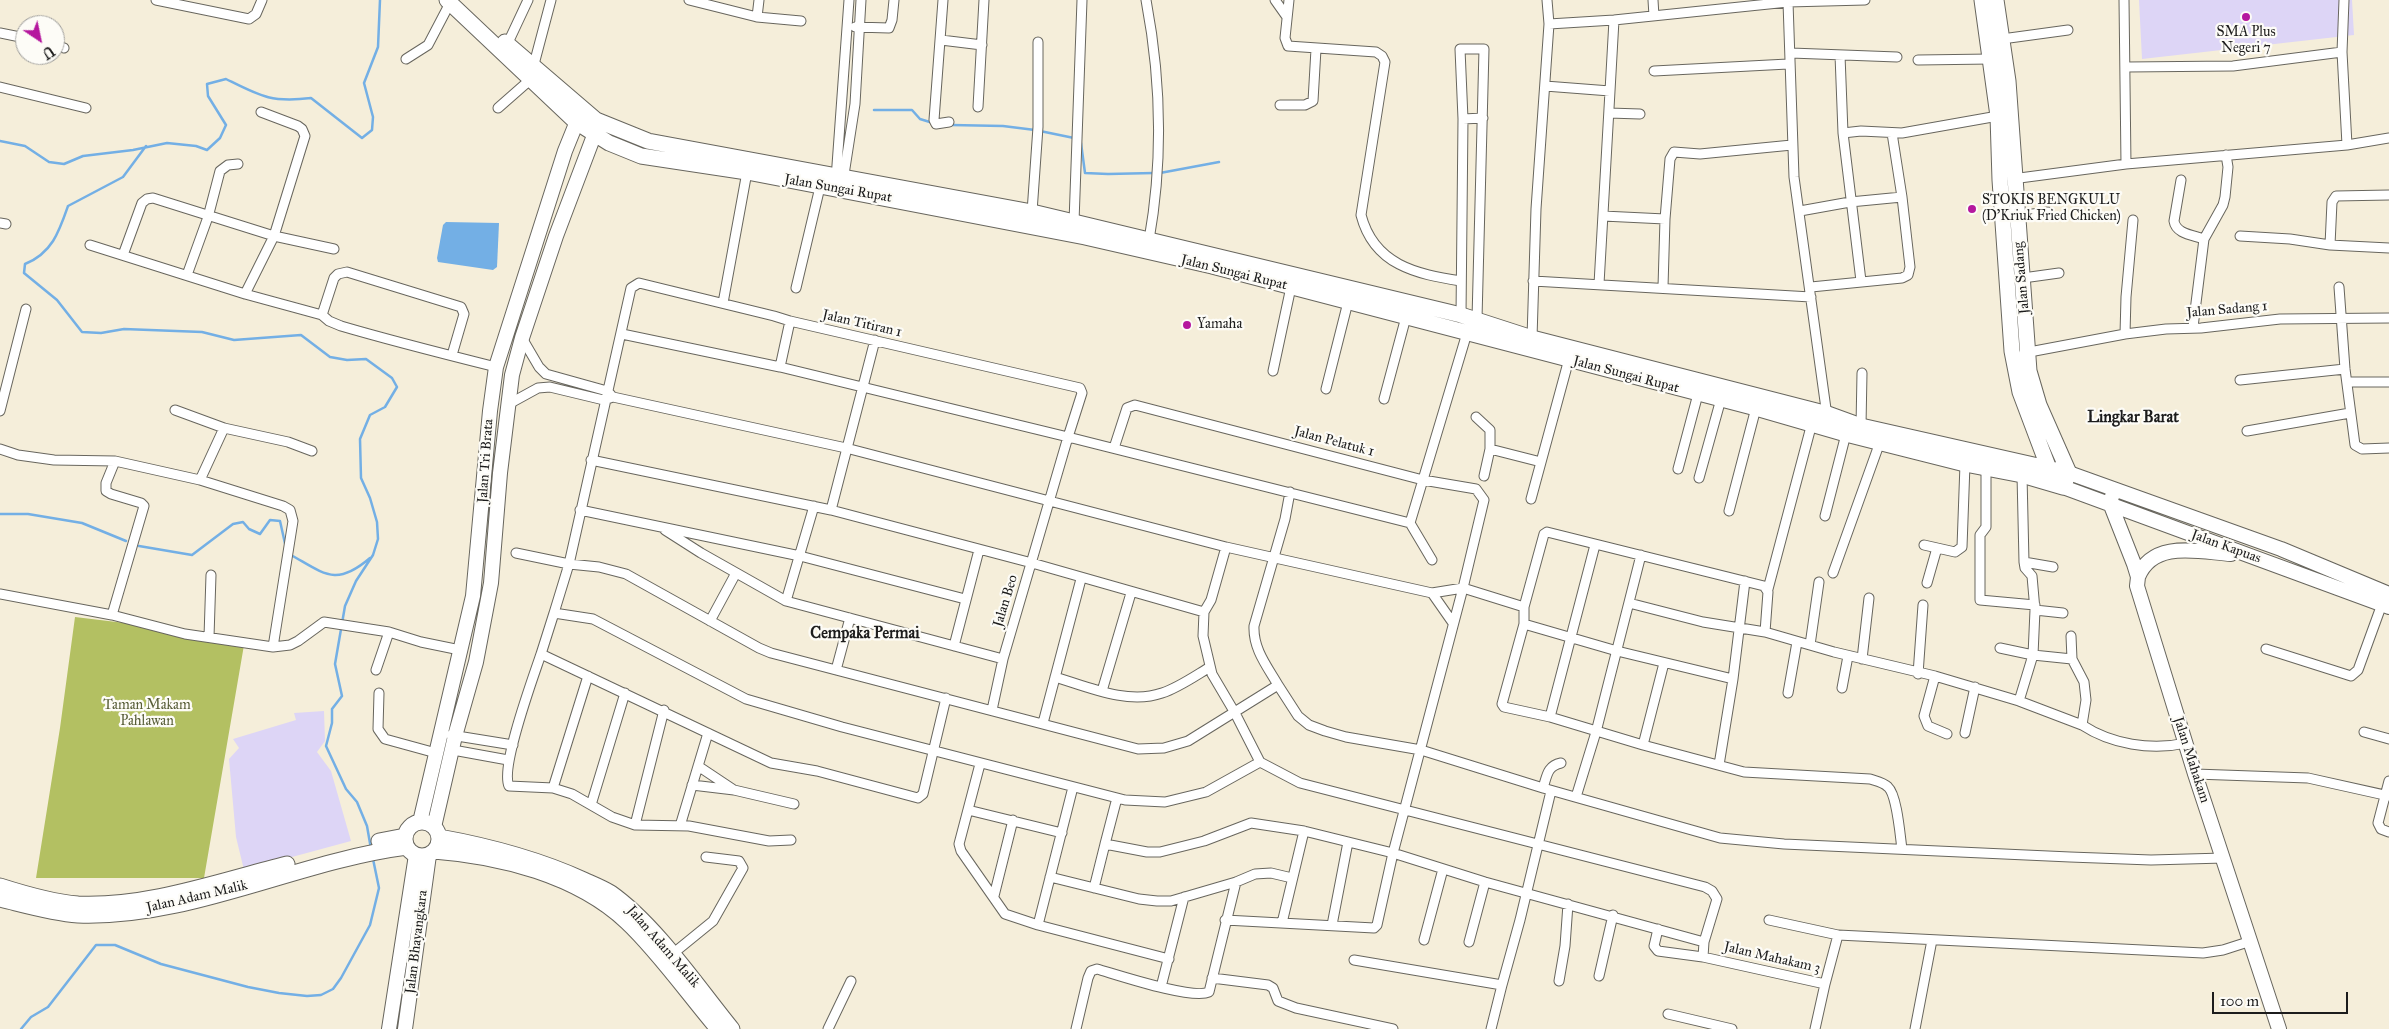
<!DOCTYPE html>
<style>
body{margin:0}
#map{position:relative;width:2389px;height:1029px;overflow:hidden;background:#f5eeda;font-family:"IM FELL Great Primer",serif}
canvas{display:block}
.north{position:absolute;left:15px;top:15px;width:50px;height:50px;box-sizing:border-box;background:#fdfcf7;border:1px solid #a3a29f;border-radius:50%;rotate:146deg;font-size:14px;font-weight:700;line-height:20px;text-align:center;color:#1c1c1c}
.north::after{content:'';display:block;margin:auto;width:18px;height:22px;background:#b5179e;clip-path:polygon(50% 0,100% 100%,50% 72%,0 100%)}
.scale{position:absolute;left:2212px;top:992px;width:136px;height:22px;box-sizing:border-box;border:2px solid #1c1c1c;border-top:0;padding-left:6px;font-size:15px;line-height:18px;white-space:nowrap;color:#1c1c1c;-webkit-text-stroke:4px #fdfcf7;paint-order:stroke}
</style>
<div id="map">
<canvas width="2389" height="1029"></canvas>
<div class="north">U</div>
<div class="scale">100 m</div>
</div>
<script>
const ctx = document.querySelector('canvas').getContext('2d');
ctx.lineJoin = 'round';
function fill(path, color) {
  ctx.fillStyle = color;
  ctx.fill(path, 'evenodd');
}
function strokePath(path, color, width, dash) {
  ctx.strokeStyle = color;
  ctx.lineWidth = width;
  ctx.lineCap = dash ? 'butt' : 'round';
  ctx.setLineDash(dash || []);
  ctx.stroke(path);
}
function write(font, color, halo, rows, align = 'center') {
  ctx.font = font + ' "IM FELL Great Primer",serif';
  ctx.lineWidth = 4.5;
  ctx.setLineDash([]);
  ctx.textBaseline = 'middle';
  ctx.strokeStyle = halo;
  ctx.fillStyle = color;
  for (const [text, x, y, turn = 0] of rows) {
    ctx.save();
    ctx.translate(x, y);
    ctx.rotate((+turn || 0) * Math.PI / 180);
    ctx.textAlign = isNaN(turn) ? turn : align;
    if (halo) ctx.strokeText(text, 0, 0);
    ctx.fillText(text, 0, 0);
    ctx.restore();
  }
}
fill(new Path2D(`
 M2139,0h213l2,35 -212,24z
 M324,711l1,30 -8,11 14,19 20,70 -107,29 -8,-33 -7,-78 10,-11 -6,-9 63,-19 -2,-7z`), '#ddd5f6');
fill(new Path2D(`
 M75,617l58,7 111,21 -40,233h-168l24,-150z`), '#b3c062');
fill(new Path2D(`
 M446,222l53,1 -2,44 -4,3 -55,-8 -1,-4 6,-33z`), '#73afe5');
strokePath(new Path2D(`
 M874,110h38l8,9 13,4
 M951,125l52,1 32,4
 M1040,131l34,7
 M0,141l25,5 24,16 15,2 19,-8 50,-6 34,-7 29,3 11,4 13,-12 6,-13 -18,-29 -1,-12 19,-5c34,17 45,24 85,19l51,40 10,-8 1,-13 -9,-34 14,-36 2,-47
 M1081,143l4,30 23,1 46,-1
 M146,146l-23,31 -55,29c-9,26 -16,47 -43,58l-1,9 33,27 25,32 19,1 23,-4 78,3 32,8 67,-5 29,22 17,3 19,-1 26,19 5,9 -12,20 -15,8 -10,24 1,39 9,20 7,24 1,17 -5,16 -17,26 -11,25 -10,58 7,32 -10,13v14l-6,23 20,43 11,13 10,24 4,23
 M1160,173l59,-11
 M0,514h28l54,9 44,18
 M139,546l53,9 41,-31 10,-2 6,7 11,5 10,-14 10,1 6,27
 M291,555c34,19 45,32 79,3
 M21,1029l10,-12 17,-10 48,-62h19l46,19 87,23 31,6 28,3 14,-1 12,-6 8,-11 29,-53 9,-37 -6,-29`), '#73afe5', 2.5);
const street = new Path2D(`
 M156,0l93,19 7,-5 6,-14
 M689,0l68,17
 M759,0l-2,17 44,4
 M943,0l-9,120 2,4 13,-2
 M1146,0c15,79 17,161 3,240
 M1275,0l12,17
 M1289,0l-4,38 3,8 88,6 6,4 3,6 -24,153c13,50 55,59 100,66
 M1653,0l1,16
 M2124,0l2,164
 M2344,0l-2,52 5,93
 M1788,2l6,175 33,239
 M1549,24l65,-4 174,-18 77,-2
 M855,27l34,1 3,-8 2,-20
 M0,33l25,5
 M2002,39l66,-9
 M941,40l41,5
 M55,45l9,3
 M506,47l22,-47
 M1791,53l106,4
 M1840,55l3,78 18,148
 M406,59l22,-14 22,-42
 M1918,60l73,-1
 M2127,67l106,-1 109,-14
 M533,68l18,-68
 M1654,71l134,-7
 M1545,86l65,5 -11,193
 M0,87l86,21
 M1610,91l4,-71
 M1280,105h25l8,-4 3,-52
 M978,107l6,-107
 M498,108l33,-29
 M1609,113l31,1
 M1463,119l20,-1
 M1843,133l18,-2 41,2 96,-17
 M836,179l13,-179
 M2012,179l114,-15 221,-19 42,-7
 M2181,180l-7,41c2,13 19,14 30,18
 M843,181l12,-77 6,-104
 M1800,211l50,-9 52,-5
 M1032,212l6,-85v-85
 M1603,216l62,3
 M2017,216l31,-4
 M1074,222l8,-222
 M0,223l6,1
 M2240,236l50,3 40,6 59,3
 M90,245l155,49 77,21 7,6 12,5c51,15 103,28 155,41
 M2330,245l2,-43 4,-6 53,-1
 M123,255l19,-52 5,-4 6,-1 121,38 60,13
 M187,275l21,-58 12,-46 8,-6 10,-1
 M2023,278l36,-5
 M1533,281l278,16
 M1663,287l2,-68 5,-60 4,-7 26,2 92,-9
 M1811,287l91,-9 6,-3 2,-8 -8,-70 -10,-64
 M2339,287l6,82 10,76 7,4 27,-1
 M796,288l24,-101
 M245,294l29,-58 31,-100 -3,-7 -4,-3 -37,-14
 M723,303l24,-131
 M322,315l12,-37 4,-4 9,-2 114,35 3,7 -12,41
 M1461,315l2,-196 -3,-70h24l-7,270
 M2193,327l11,-88 19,-34 2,-8 3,-30 -2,-12
 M622,334l158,33 288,70 -65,222 -11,51
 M2125,334l1,-37 7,-77
 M522,338l17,29 7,7 61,17 4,4
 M1532,338l4,-129 13,-185 -2,-24
 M2024,353l101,-19 41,-5 35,-1 79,-9 109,-1
 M780,367l10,-46
 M1273,371l18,-84
 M2240,380l105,-11
 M2347,382h42
 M1326,389l22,-87
 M1384,399l22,-82
 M507,405l31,-17 12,-1 54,13 9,-3 233,51 380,99 206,46 31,-5 61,19
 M175,410l49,18 64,14 24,9
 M0,411l26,-102
 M1476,417l14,13v19
 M1861,426l1,-53
 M2247,431l103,-18
 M0,449l18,6 36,5 61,1 85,19 83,26 7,4 3,11 -20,126
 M591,460l240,50 201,53 172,49
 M1986,467v60l-6,8v65l55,5
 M1678,469l20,-75
 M1484,476l6,-27 51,13
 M1699,478l22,-79
 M200,480l24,-52
 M1531,499l38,-140
 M580,510l220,46 165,43
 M831,510l44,-170
 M1729,511l27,-103
 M1825,516l21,-82
 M1410,523l57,-190
 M665,530l36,23 85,48 217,58
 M1924,545l31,7 7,-5 3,-83
 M1226,547l-15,53 -7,12 -1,24 9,38 23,39 25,49 40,21 405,104 7,4 5,8 -13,43
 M516,553l53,11 30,3 27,7 133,74 12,5 367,96 26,-1 24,-7 90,-56 20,31 11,9 16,6 21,6 75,13 122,38 177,50 64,6 286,13 81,3 73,-2
 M2024,562l29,5
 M1833,573l47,-131
 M1927,583l10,-35
 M1768,589l44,-166
 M1432,593l21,30
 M0,594l112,21 73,19 88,13 17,-2 8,-4 26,-19 65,10
 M786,601l28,-95
 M1629,603l74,19 62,10 69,20 101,24 84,25 63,24c29,19 69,26 104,18
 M2035,610l28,3
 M112,615l32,-109 -3,-3 -30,-9 -5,-3v-8l9,-22
 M710,621l26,-48
 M1524,624l93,27 116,28
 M1765,632l3,-40 -4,-6 -217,-54 -3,2 -20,73v17l-22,80 2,3 46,10 93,28 101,27 126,7c6,2 13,3 18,8 9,8 12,48 14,62
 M2071,636l1,23 12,23 2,18 -4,25
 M209,637l2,-62
 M1810,645l9,-63
 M954,646l25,-96
 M2000,648l33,7 39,4
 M2266,649l85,27 7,-6 24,-66
 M541,654l13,-41
 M1862,659l7,-61
 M376,670l13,-38 32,10 39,8
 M836,670l14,-52
 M1918,674l5,-69
 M1935,676l-11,40 4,10 19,8
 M1055,677c33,10 73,28 107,16 16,-5 33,-17 48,-26
 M1278,685c-11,-19 -25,-36 -24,-59l31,-107 5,-27
 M1842,688l6,-32
 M1102,691l29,-98
 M379,693l-1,36 7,10 51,14
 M1788,693l9,-51
 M2019,701l14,-46 2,-45 -3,-34 -7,-8 -1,-6 -2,-87
 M1550,717l45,-172
 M1043,723l38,-144
 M2364,732l25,7
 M1965,733l10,-46
 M451,735l62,10
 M1643,745l21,-82
 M453,750l55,10
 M1260,762l-54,30 -41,10 -40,-2 -283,-73 -96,-28 -153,-80 -39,-6 15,-49 62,-276 8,-5 135,33 16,5 290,67 2,5 -14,44 342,86 22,37
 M980,764l-21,80 2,7 44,63 33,11 131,34
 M1719,765l14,-86 12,-98
 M698,766l36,24
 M2195,774l113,4 81,18
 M2389,781l-11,42 3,6 8,3
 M692,785l42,5 60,14
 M553,788l35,-112
 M1543,788c4,-12 4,-22 18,-25
 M1576,797l20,-65 45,-177
 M591,805l34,-112
 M968,810l94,23
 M635,825l29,-115
 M680,826l28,-93
 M791,840l-22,1 -80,-15 -54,-1 -23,-8 -40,-23 -19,-6 -44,-2c-9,-19 24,-108 32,-132l230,109 46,8 101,27 5,-4 23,-96
 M1105,844l12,-46
 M1050,877l89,22 18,2h14l65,-19 19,-8 16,-1 21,5
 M1094,888l11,-44 42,8h13l44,-11 47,-18 53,8 89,22 70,-265 21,-88 -8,-11 -53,-9 -288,-75 -8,3 -13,40
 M994,896l19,-76
 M1225,920l149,8 3,-3 16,-72 92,29 219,60 -1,15 122,27 13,-49 365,18 20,-3 28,-9
 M1769,920l69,15
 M1282,923l22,-92
 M1038,925l35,-138
 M1332,925l16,-83
 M1658,929l-4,17 4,5 45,6
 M1424,940l19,-71
 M1469,942l16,-60
 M670,956l43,-35 30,-53 -4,-7 -33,-4
 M1354,960l148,25 18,-65 31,-129
 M1599,976l14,-61
 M1212,978l56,7 5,3 5,13 18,7 97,21
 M1559,981l6,-35 3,-42
 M1161,987l23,-90
 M1668,1014l64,15
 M828,1029l23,-48
 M1076,1029l12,-51 3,-7 6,-2c21,6 95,31 112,23l27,-110
 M1491,1029l11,-44
 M1815,1029l10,-45
 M1915,1029l17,-89`);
const secondary = new Path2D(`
 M2069,473l212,76 108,45
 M2063,487l326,120
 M2114,490l-4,13 24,61 4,13 -1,9 58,188 84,255
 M2138,577c15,-38 62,-25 93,-23
 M420,822l53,-226 17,-185 6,-44 69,-216 15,-37
 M434,827l21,-91 21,-74 15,-79 9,-110 12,-98 10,-37 34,-102 42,-111
 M389,1029l27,-174
 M405,1029l24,-174`);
const primary = new Path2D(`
 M447,0l129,122 33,21 32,13 106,16 338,65 127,29 544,142 90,26 119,30 57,11 41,12 6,-14 -30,-68 -10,-34 -21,-290 -12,-81
 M1982,0l16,116 2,64 12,171 8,41 29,77 -2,7
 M505,42l91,78 52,21 384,71 42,10 387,93 71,23 296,76 33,12 208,47
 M405 839a17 17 0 1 1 34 0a17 17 0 1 1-34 0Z
 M439,837c50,9 99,22 145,43 9,4 19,8 27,13 45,32 86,93 121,136
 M379,841l26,-5
 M434,851c66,5 143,24 193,71 31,29 62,73 91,107
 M0,886c25,8 52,16 78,18 70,3 141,-23 209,-40
 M0,899c25,6 52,14 78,16 112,4 219,-54 329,-68`);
strokePath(street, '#68665e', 11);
strokePath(secondary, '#68665e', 16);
strokePath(primary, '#68665e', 17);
strokePath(street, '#fff', 9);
strokePath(secondary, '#fff', 14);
strokePath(primary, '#fff', 15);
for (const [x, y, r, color] of [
 [2246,17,5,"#b5179e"],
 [1972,209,5,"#b5179e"],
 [1187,325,5,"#b5179e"]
]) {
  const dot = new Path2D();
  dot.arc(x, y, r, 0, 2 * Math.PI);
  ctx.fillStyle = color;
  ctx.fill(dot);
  strokePath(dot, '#fdfcf7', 2);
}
write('14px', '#1c1c1c', '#fdfcf7', [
 ["SMA Plus",2246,33,"center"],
 ["Negeri 7",2246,49,"center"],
 ["STOKIS BENGKULU",1982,201],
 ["(D'Kriuk Fried Chicken)",1982,217],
 ["Yamaha",1197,325]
], 'left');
write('14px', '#1c1c1c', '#fdfcf7', [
 ["Jalan Sungai Rupat",838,189,10],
 ["Jalan Sungai Rupat",1234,273,14],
 ["Jalan Sadang",2022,278,-95],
 ["Jalan Sadang 1",2227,310,-5],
 ["Jalan Titiran 1",862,324,13],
 ["Jalan Sungai Rupat",1626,375,15],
 ["Jalan Pelatuk 1",1334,442,15],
 ["Jalan Tri Brata",486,461,-86],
 ["Jalan Kapuas",2226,547,20],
 ["Jalan Beo",1006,601,-73],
 ["Jalan Mahakam",2191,760,72],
 ["Jalan Adam Malik",197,897,-13],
 ["Jalan Bhayangkara",417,942,-83],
 ["Jalan Adam Malik",663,947,49],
 ["Jalan Mahakam 3",1772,958,13]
]);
write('14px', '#585e38', '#fdfcf7', [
 ["Taman Makam",147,706],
 ["Pahlawan",147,722]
]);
write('bold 16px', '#1c1c1c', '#fdfcf7', [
 ["Lingkar Barat",2133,418],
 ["Cempaka Permai",865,634]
]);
</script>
